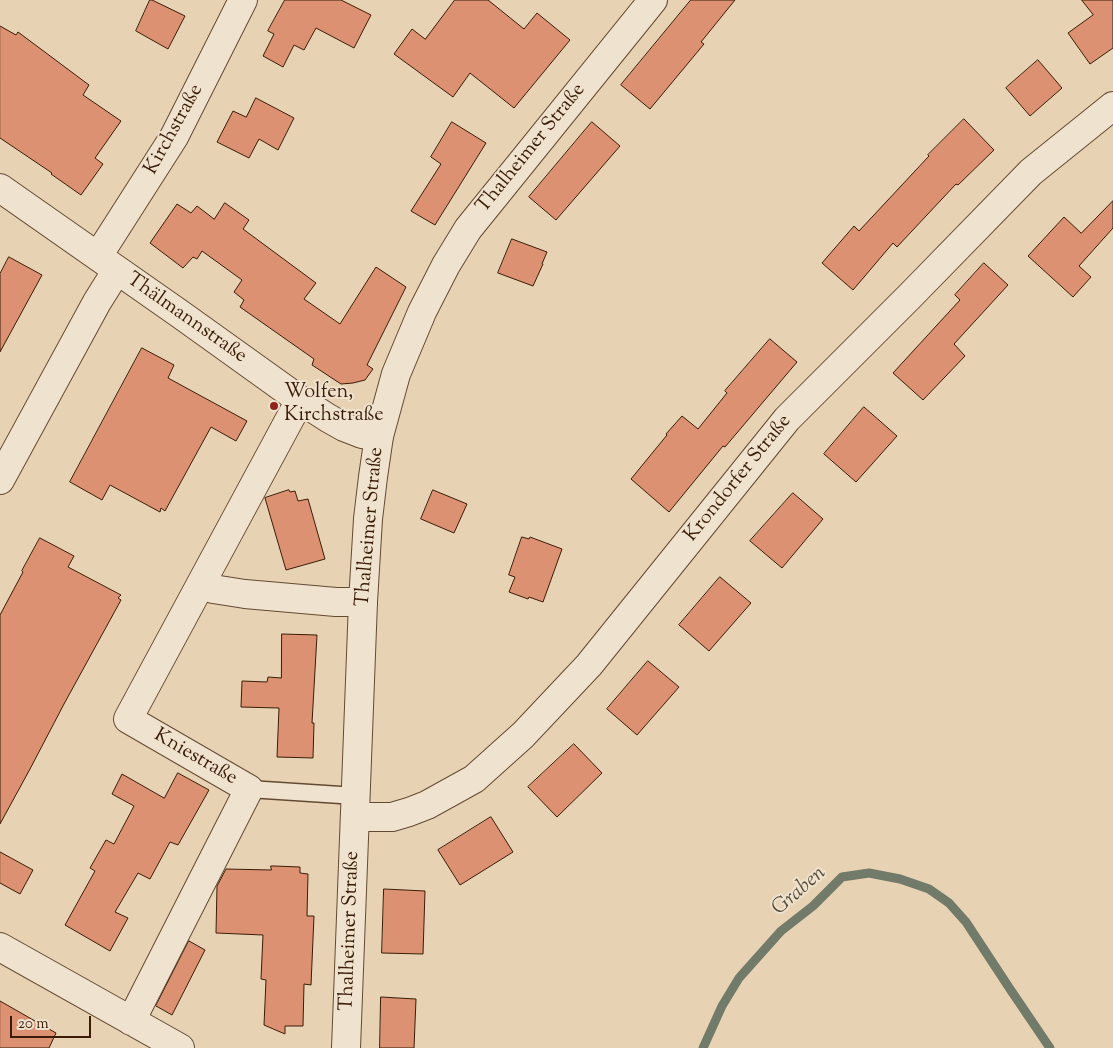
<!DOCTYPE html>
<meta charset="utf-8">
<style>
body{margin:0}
#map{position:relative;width:1113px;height:1048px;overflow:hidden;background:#e7d3b4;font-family:"Sorts Mill Goudy",serif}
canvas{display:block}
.scale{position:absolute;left:10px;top:1016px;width:81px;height:22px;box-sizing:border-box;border:2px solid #3a1c06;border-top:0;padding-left:6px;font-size:15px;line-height:18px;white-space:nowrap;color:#3a1c06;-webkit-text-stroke:4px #efe2ce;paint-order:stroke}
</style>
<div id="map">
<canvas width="1113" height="1048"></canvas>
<div class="scale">20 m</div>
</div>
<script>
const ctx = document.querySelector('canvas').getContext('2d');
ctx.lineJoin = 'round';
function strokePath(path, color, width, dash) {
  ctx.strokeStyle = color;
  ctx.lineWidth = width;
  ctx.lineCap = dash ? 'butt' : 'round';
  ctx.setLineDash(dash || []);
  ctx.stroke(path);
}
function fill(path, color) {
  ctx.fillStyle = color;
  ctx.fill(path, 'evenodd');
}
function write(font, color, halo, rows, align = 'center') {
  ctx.font = font + ' "Sorts Mill Goudy",serif';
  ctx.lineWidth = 4;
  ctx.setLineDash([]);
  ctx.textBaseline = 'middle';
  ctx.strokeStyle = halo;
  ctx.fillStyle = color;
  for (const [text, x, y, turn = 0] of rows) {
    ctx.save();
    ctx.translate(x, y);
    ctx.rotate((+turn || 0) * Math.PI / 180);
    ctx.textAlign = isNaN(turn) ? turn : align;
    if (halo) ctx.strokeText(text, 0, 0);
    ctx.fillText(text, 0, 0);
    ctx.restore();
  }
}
strokePath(new Path2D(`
 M703,1048l19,-42 17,-28 42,-47 32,-25 29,-29 27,-4 31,6 29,10 20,14 17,19 44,67 40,59`), '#727a6a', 9);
const building = new Path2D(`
 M150,0h2l33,16 -17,33 -32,-18z
 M285,0h56l30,15 -17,33 -38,-20 -12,22 -10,-5 -11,22 -20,-11 11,-22 -6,-3z
 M455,0h33l36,29 13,-16 33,27 -56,68 -44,-35 -17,24 -59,-43 18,-25 13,10z
 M691,0h44l-34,42 3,2 -54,65 -29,-24z
 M1082,0h31v48l-23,16 -22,-31 25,-18z
 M0,26l16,9 2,-3 71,53 -6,10 38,26 -26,37 8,6 -22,31 -30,-21 1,-1 -52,-35z
 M1038,60l24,28 -32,28 -24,-28z
 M256,98l38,20 -16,32 -19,-11 -10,19 -32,-16 16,-31 13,6z
 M964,119l30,31 -36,35 -2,-1 -59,63 -4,-4 -40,47 -31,-27 32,-37 5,5 70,-75 -1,-1z
 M452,122l34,21 -51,82 -24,-14 30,-47 -10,-7z
 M592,122l28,24 -64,74 -27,-23z
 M1113,201v27l-34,38 12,11 -18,20 -45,-41 36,-39 17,16z
 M225,203l24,17 -6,9 73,54 -12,16 36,25 36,-57 30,20 -39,78 6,4 -8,11 -12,3 -12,1 -29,-19 2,-6 -74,-52 4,-7 -10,-8 8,-12 -40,-29 -5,8 -4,-2 -10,11 -33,-25 27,-39 14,9 6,-7 17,13z
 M512,239l35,13 -5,12h1l-10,22 -35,-13z
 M9,257l33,18 -42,77v-78z
 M984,263l24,22 -54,59 11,12 -42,44 -30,-27 67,-73 -5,-5z
 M770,339l27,23 -72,85 -2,-1 -54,66 -38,-33 36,-44 -1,-1 16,-18 16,13 29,-36 -2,-2z
 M142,348l32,17 -6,13 79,43 -11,20 -25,-14 -46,84 -4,-3 -1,4 -50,-27 -8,15 -32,-18z
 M864,407l33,29 -41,46 -32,-28z
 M289,490l1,2 5,-1 3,10 10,-2 17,60 -39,11 -21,-72z
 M433,490l34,14 -13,29 -33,-14z
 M793,493l30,26 -41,49 -32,-27z
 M522,537l7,2 1,-2 32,12 -19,53 -14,-5 -1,2 -19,-7 6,-15 -6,-2z
 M40,538l34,18 -6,11 53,28 -3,3 3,2 -57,104 -34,65 -30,55v-209l23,-43 -1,-1z
 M720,577l31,26 -42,48 -30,-26z
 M282,634l35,1 -5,88h2l-1,35 -36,-1 2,-49 -38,-1 1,-26 25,1 1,-5 13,1z
 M648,661l31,26 -42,48 -30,-26z
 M574,744l28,29 -45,44 -29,-30z
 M178,773l31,17 -31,55 -8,-3 -20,37 -12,-6 -23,39 13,6 -18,33 -45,-26 30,-54 -5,-3 16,-28 8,4 20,-38 -22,-12 10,-20 42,24z
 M491,817l22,35 -53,33 -22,-35z
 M0,852l33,18 -13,24 -20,-11z
 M271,866h3l26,1v6l8,1 -1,42h7l-3,69 -7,-1 -1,42h-18v8l-21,-9 2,-45 -5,-1 2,-44 -47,-2 1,-47 9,-17 45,1z
 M384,889l41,2 -2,63 -41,-1z
 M189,941l16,9 -33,65 -16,-9z
 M381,997l35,2 -2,49h-34z
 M0,1001l56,32 -7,15h-49z`);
fill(building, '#dc9172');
strokePath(building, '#3a1c06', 1);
const service = new Path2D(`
 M249,789l107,7`);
const minor = new Path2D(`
 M0,188l180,126 120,86 28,18 16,9 18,7 17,2
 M98,256l76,-119 69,-137
 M0,480l97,-178 20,-32
 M202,583l11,6 32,5 91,8h27
 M355,817h37l17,-5 18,-7 47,-26 49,-44 66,-70 198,-246 123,-123 121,-124 82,-66
 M0,947l180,101
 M131,1021l118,-232 -121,-70 172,-319`);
const tertiary = new Path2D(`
 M346,1048l17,-446 5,-83 5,-42 6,-41 17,-62 26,-62 24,-47 22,-36 185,-229`);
strokePath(service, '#654a32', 19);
strokePath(minor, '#654a32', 30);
strokePath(tertiary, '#654a32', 30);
strokePath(service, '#efe2ce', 16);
strokePath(minor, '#efe2ce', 28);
strokePath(tertiary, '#efe2ce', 28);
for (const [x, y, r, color] of [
 [274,406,5,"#8f2418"]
]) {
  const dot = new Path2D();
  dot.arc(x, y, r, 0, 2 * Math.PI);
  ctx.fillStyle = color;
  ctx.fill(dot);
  strokePath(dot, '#efe2ce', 2);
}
write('20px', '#3a1c06', '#efe2ce', [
 ["Kirchstraße",175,130,-61],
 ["Thalheimer Straße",532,149,-51],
 ["Thälmannstraße",186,319,35],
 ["Krondorfer Straße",739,479,-51],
 ["Thalheimer Straße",371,527,-85],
 ["Kniestraße",195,758,30],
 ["Thalheimer Straße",351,931,-88]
]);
write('20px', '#3a1c06', '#efe2ce', [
 ["Wolfen,",284,394],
 ["Kirchstraße",284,417]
], 'left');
write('italic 21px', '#564b38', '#efe2ce', [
 ["Graben",800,892,-41]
]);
</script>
